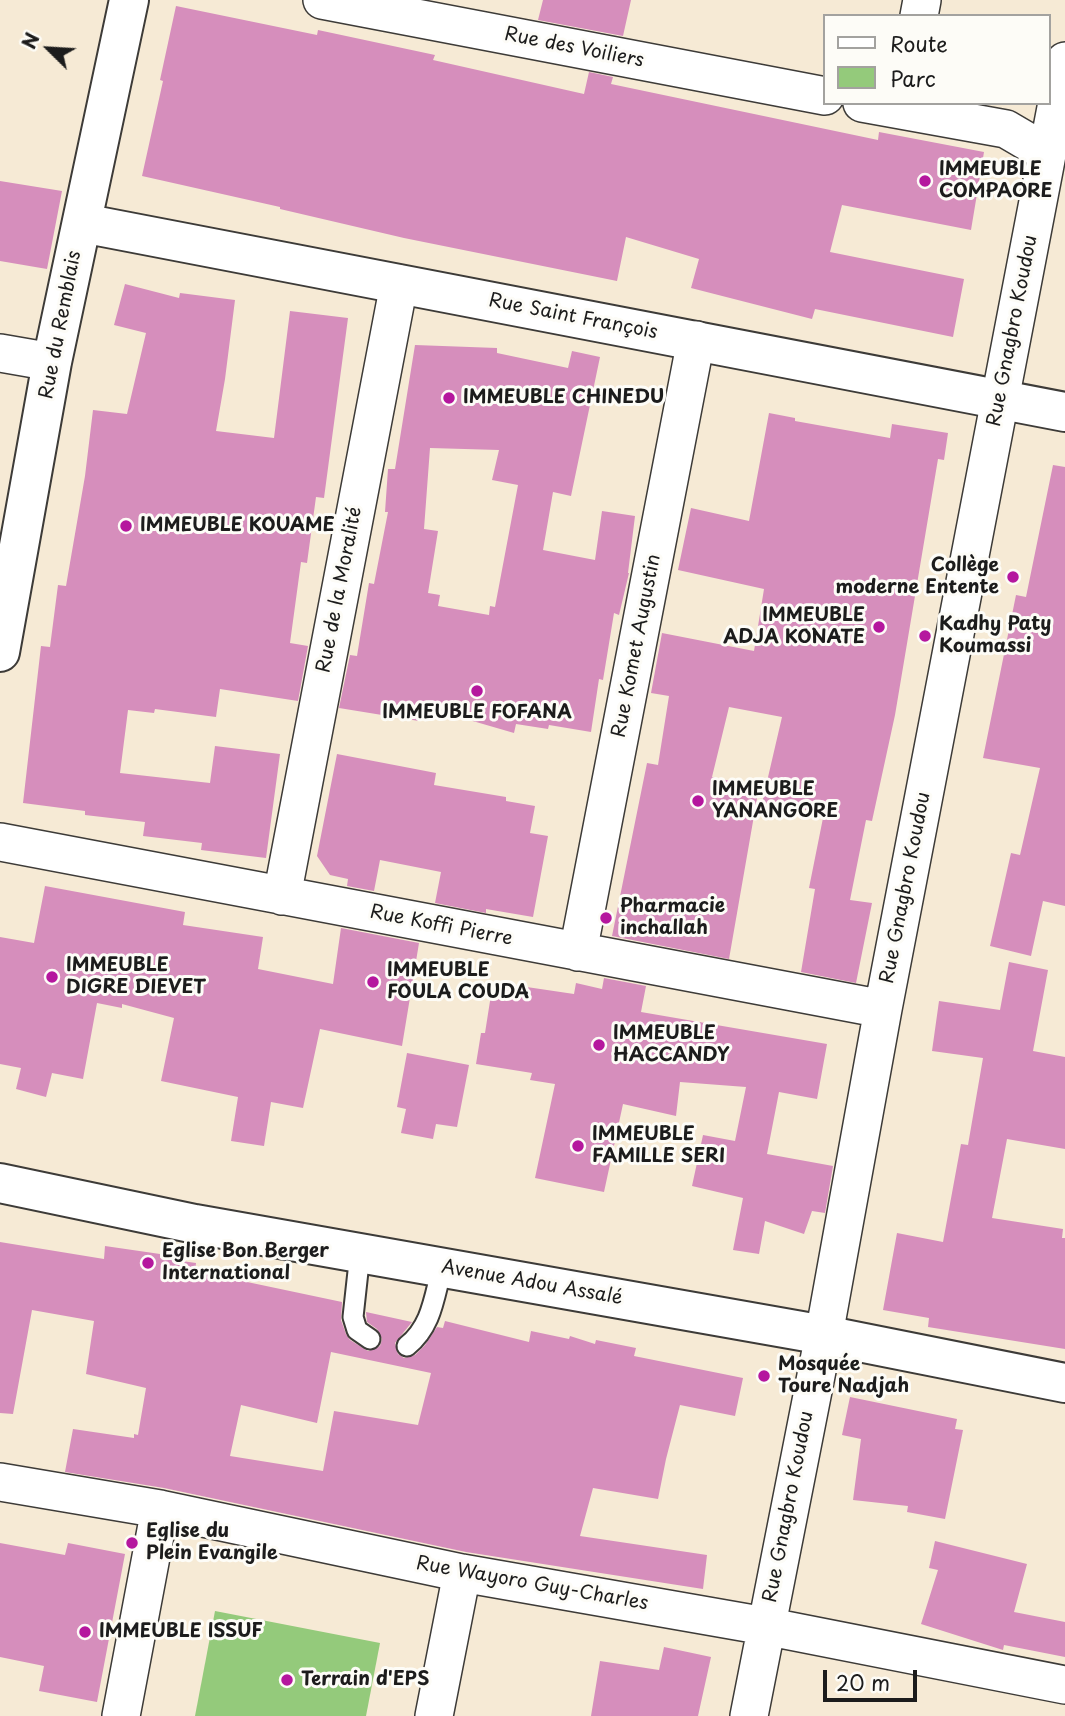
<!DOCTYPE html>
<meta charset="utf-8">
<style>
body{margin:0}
#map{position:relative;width:1065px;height:1716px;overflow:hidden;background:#f6ead5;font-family:"Playpen Sans",sans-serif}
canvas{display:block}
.legend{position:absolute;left:823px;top:14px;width:228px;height:91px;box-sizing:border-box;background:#fdfcf7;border:2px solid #a3a29f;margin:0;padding:9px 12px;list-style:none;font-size:21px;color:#1c1c1c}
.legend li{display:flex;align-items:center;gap:14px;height:35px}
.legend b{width:35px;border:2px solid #a3a29f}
.north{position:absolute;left:14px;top:14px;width:70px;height:70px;-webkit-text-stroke:5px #fdfcf7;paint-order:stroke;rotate:294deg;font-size:19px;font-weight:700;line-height:28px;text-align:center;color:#1c1c1c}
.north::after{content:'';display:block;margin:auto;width:24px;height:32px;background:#1c1c1c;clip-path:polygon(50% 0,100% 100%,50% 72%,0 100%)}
.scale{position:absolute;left:823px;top:1670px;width:94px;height:32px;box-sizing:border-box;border:4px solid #1c1c1c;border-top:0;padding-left:9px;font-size:21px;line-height:24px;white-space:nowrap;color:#1c1c1c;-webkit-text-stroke:5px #fdfcf7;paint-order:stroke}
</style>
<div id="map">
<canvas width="1065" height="1716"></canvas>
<ul class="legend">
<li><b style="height:9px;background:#fff"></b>Route</li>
<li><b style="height:19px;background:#94ca7b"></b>Parc</li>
</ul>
<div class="north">N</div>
<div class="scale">20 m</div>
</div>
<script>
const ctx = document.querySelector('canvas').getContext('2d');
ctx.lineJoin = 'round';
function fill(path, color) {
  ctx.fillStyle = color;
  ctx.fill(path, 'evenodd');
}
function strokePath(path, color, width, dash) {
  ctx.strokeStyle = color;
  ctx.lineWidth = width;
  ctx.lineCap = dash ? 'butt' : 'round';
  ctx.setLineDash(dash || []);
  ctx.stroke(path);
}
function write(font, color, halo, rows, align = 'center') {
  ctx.font = font + ' "Playpen Sans",sans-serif';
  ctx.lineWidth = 6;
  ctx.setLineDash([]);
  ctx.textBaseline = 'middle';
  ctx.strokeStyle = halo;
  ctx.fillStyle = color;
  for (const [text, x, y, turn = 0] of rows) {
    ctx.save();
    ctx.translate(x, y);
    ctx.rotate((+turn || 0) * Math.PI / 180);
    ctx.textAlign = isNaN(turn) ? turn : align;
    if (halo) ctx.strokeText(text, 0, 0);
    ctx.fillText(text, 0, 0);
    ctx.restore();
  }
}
fill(new Path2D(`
 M215,1611l165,32 -14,73h-171z`), '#94ca7b');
fill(new Path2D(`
 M543,0h88l-8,36 -85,-16z
 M176,6l141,29 1,-5 117,25 -2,5 151,34 5,-22 24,5 -2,7 267,56 1,-8 105,20 -13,78 -129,-25 -12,47 134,27 -11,58 -138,-28 -3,10 -121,-31 8,-29 -73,-22 -9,44 -213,-43 -124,-29v-2l-138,-31 21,-95 -3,-1z
 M0,181l62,10 -15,78 -47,-8z
 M125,284l54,14 1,-5 55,7 -10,79 -9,52 58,7 16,-127 58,7 -24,180 -8,-1 -9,66 -6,-1 -11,81 18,3 -10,55 -78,-12 -4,28 -61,-8 -1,4 -26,-3 -8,63 90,10 5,-37 65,8 -14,104 -65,-8 1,-7 -59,-7 2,-14 -60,-7v-4l-62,-8 18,-157 9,1 8,-62 8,1 19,-110 8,-66 34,4 19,-81 -32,-8z
 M415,345l82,3v5l71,15 4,-17 28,6 -29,139 -18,-4 -10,58 52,10 7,-49 33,5 -7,57h1l-10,42 -5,-2 -11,67 -4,-1 -8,53 -42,-7 -1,4 -32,-5 -2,9 -93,-27 -2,15 -80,-13 11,-53 7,1 12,-73 5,1 14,-72h-3l3,-43h7zM430,448l69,2 -7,30 26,5 -23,122 -5,-1 -1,9 -51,-9 2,-11 -12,-2 10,-62 -14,-2z
 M769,413l26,5v3l95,17 2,-14 56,9 -4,27 -6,-1 -43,256 -23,106 -6,-1 -16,80 22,3 -16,80 -55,-11 14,-83 -6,-1 15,-75 -62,-10 20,-86 -53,-10 -17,70 47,10 -30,172 -117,-23 35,-173 11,2 11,-69 -18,-3 11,-60 92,18 10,-62 -86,-19 13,-62 58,13z
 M1053,465l12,2v439l-22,-5 -12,55 -41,-10 21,-93 9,2 20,-87 -57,-10 33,-163 10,2z
 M337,754l99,19 -2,12 72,12v4l29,5 -5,27 18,3 -15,81 -47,-8v4l-51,-10 6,-31 -61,-12 -6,31 -27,-5 1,-7 -18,-4 -13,-19z
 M45,886l140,26 -2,13 80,12 -5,32 75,15 8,-56 78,15 -17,103 -82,-17 -17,79 -32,-6 -7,44 -33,-5 7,-44 -77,-16 13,-63 -52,-14v4l-25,-5 -14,76 -31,-6 -6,24 -30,-8 5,-21 -21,-4v-127l34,6z
 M1009,962l39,8 -15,81 32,6v92l-58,-10 -15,79 71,11 -1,9h3v111l-137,-22 1,-9 -46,-8 14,-77 46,9 18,-98 7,1 15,-87 -51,-7 7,-50 61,9z
 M604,978l42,8 -5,26 186,32 -10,55 -38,-7 -12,62 66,12 -8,47 -13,-2 -8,23 -39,-13 -6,33 -26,-4 10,-52 -51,-12 11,-51 32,6 11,-54 -66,-5 -4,34 -53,-12 -19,88 -69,-14 20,-94 -25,-4 2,-7 -56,-9 5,-31h4l8,-51 81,12 2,-11 26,6z
 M407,1053l62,12 -12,62 -21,-3 -3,15 -32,-6 5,-24 -9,-2z
 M0,1242l104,17 1,-13 55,8v4l36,5 -1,8 147,31 -1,18 5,14 4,6 18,11 12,-5 2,-7 -5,-10 -10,-7 -1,-10 46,10 -17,21 3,11 6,4 11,-3 10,-10 12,-18 6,1 2,-7 84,21 2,-11 38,8 1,-3 25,8 1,-4 40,8 -2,8 109,22 -8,38 -55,-11 -14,54 -8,40 -65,-11 -13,48 127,19 -4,34 -237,-37 -302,-64 -99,-16 8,-43 61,9v-4l4,1 8,-47 -60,-14 8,-53 -62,-11 -19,104 -13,-1zM331,1352l100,21 -13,52 -84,-14 -11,60 -93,-15 11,-51 76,18z
 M850,1397l107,22 -2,10 8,1 -18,89 -38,-7 1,-6 -55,-6 8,-61 -19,-4z
 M935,1541l92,23 -13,48 51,10v35l-61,-12 -1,5 -82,-26 17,-54 -9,-2z
 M0,1543l65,12 3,-12 57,11 -28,148 -58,-11 5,-25 -44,-9z
 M664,1647l47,10 -13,59h-107l9,-55 59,9z`), '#d68ebc');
const lane = new Path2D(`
 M360,1253l-7,64 4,13 13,9
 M407,1346c25,-20 27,-49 35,-78`);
const street = new Path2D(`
 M322,0l503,96
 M919,16l3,-16
 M862,103l144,26 41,24
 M0,353l52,9
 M0,842l883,167
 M282,896l117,-612
 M578,952l118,-612
 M0,1482l160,27 302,64 303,53 300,59
 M121,1716l39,-207
 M434,1716l28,-143
 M749,1716l75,-381 59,-326 182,-948`);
const secondary = new Path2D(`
 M82,223l983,189
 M0,652l52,-290 77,-362
 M0,1183l195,41 629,111 241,48`);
strokePath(lane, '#3d3b38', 23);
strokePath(street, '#3d3b38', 40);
strokePath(secondary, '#3d3b38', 42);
strokePath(lane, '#fff', 19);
strokePath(street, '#fff', 37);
strokePath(secondary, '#fff', 38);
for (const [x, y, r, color] of [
 [925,181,7,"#b5179e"],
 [449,398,7,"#b5179e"],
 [126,526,7,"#b5179e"],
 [1013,577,7,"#b5179e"],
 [879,627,7,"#b5179e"],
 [925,636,7,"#b5179e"],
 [477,691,7,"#b5179e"],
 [698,801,7,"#b5179e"],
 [606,918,7,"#b5179e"],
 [52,977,7,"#b5179e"],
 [373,982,7,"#b5179e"],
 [599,1045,7,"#b5179e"],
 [578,1146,7,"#b5179e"],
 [148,1263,7,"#b5179e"],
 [764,1376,7,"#b5179e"],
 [132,1543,7,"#b5179e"],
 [85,1632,7,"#b5179e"],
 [287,1680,7,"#b5179e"]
]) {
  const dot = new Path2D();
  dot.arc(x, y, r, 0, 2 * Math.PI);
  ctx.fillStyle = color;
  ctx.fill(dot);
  strokePath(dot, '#fdfcf7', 2.5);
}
write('19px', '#1c1c1c', '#fdfcf7', [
 ["Rue des Voiliers",574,48,11],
 ["Rue Saint François",573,317,11],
 ["Rue du Remblais",61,325,-79],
 ["Rue Gnagbro Koudou",1013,331,-79],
 ["Rue de la Moralité",340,590,-79],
 ["Rue Komet Augustin",637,646,-79],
 ["Rue Gnagbro Koudou",906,888,-79],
 ["Rue Koffi Pierre",441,926,11],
 ["Avenue Adou Assalé",532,1283,10],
 ["Rue Gnagbro Koudou",789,1507,-79],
 ["Rue Wayoro Guy-Charles",532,1584,10]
]);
write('bold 19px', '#1c1c1c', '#fdfcf7', [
 ["IMMEUBLE",939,170],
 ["COMPAORE",939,192],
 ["IMMEUBLE CHINEDU",463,398],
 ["IMMEUBLE KOUAME",140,526],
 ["Collège",999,566,"right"],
 ["moderne Entente",999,588,"right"],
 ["IMMEUBLE",865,616,"right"],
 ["ADJA KONATE",865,638,"right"],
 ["Kadhy Paty",939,625],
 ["Koumassi",939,647],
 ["IMMEUBLE FOFANA",477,713,"center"],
 ["IMMEUBLE",712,790],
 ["YANANGORE",712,812],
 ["Pharmacie",620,907],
 ["inchallah",620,929],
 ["IMMEUBLE",66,966],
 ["DIGRE DIEVET",66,988],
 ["IMMEUBLE",387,971],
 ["FOULA COUDA",387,993],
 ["IMMEUBLE",613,1034],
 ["HACCANDY",613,1056],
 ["IMMEUBLE",592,1135],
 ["FAMILLE SERI",592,1157],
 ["Eglise Bon Berger",162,1252],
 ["International",162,1274],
 ["Mosquée",778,1365],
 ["Toure Nadjah",778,1387],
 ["Eglise du",146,1532],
 ["Plein Evangile",146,1554],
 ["IMMEUBLE ISSUF",99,1632],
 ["Terrain d'EPS",301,1680]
], 'left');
</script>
